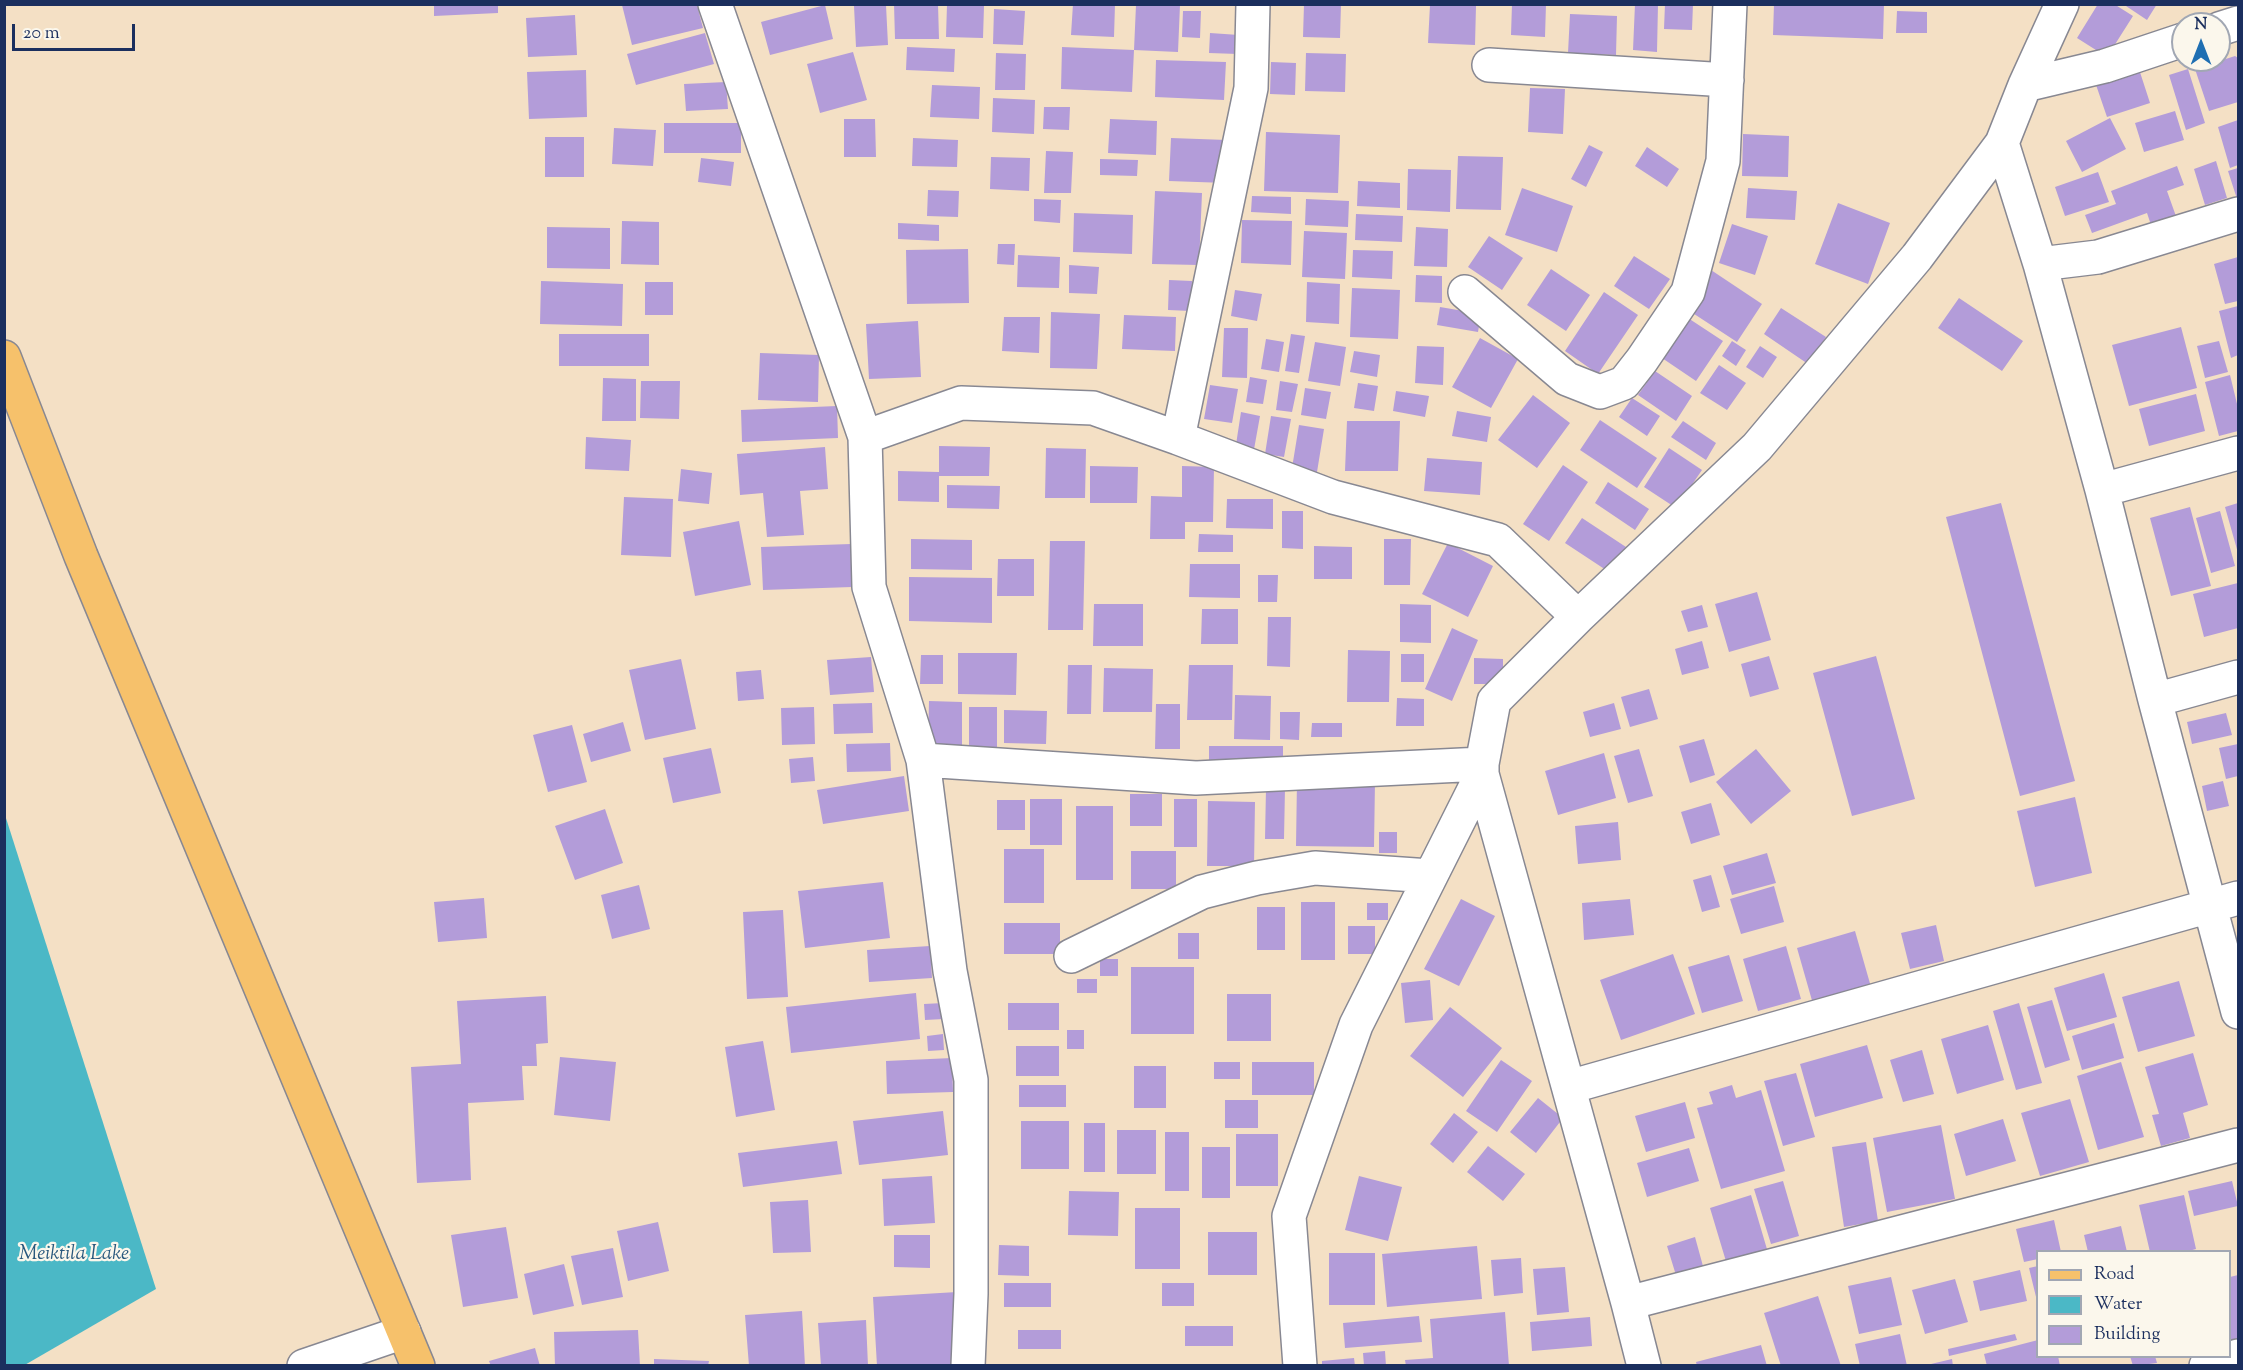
<!DOCTYPE html>
<style>
body{margin:0}
#map{position:relative;width:2243px;height:1370px;overflow:hidden;background:#f4e0c5;font-family:"Sorts Mill Goudy",serif}
canvas{display:block}
.frame{position:absolute;inset:0;border:6px solid #1b2f5e;pointer-events:none}
.legend{position:absolute;left:2036px;top:1250px;width:195px;height:108px;box-sizing:border-box;background:#fbf7ec;border:2px solid #a1a7b3;margin:0;padding:8px 10px;list-style:none;font-size:18px;color:#1b2f5e}
.legend li{display:flex;align-items:center;gap:12px;height:30px}
.legend b{width:30px;border:2px solid #a1a7b3}
.north{position:absolute;left:2171px;top:12px;width:60px;height:60px;box-sizing:border-box;background:#fbf7ec;border:2px solid #a1a7b3;border-radius:50%;rotate:0deg;font-size:16px;font-weight:700;line-height:24px;text-align:center;color:#1b2f5e}
.north::after{content:'';display:block;margin:auto;width:21px;height:27px;background:#1f6fb2;clip-path:polygon(50% 0,100% 100%,50% 72%,0 100%)}
.scale{position:absolute;left:12px;top:24px;width:123px;height:27px;box-sizing:border-box;border:3px solid #1b2f5e;border-top:0;padding-left:8px;font-size:18px;line-height:21px;white-space:nowrap;color:#1b2f5e;-webkit-text-stroke:4px #fbf7ec;paint-order:stroke}
</style>
<div id="map">
<canvas width="2243" height="1370"></canvas>
<div class="frame"></div>
<ul class="legend">
<li><b style="height:8px;background:#f6c16b"></b>Road</li>
<li><b style="height:16px;background:#4bb8c6"></b>Water</li>
<li><b style="height:16px;background:#b39cd9"></b>Building</li>
</ul>
<div class="north">N</div>
<div class="scale">20 m</div>
</div>
<script>
const ctx = document.querySelector('canvas').getContext('2d');
ctx.lineJoin = 'round';
function fill(path, color) {
  ctx.fillStyle = color;
  ctx.fill(path, 'evenodd');
}
function strokePath(path, color, width, dash) {
  ctx.strokeStyle = color;
  ctx.lineWidth = width;
  ctx.lineCap = dash ? 'butt' : 'round';
  ctx.setLineDash(dash || []);
  ctx.stroke(path);
}
function write(font, color, halo, rows, align = 'center') {
  ctx.font = font + ' "Sorts Mill Goudy",serif';
  ctx.lineWidth = 4.5;
  ctx.setLineDash([]);
  ctx.textBaseline = 'middle';
  ctx.strokeStyle = halo;
  ctx.fillStyle = color;
  for (const [text, x, y, turn = 0] of rows) {
    ctx.save();
    ctx.translate(x, y);
    ctx.rotate((+turn || 0) * Math.PI / 180);
    ctx.textAlign = isNaN(turn) ? turn : align;
    if (halo) ctx.strokeText(text, 0, 0);
    ctx.fillText(text, 0, 0);
    ctx.restore();
  }
}
fill(new Path2D(`
 M5,815l151,474 -133,77 -19,-1z`), '#4bb8c6');
fill(new Path2D(`
 M434,4h64v9l-64,3z
 M894,4h44l1,35h-44z
 M1073,4h42l-1,33 -43,-2z
 M1304,4h37l-1,34 -37,-1z
 M1512,4h34l-1,33 -34,-2z
 M1635,4h23l-1,48 -24,-2z
 M1665,4h28l-1,26 -28,-1z
 M1774,4h110l-1,35 -110,-4z
 M2098,4h16l19,12 -26,41 -30,-19z
 M2123,4h34l-10,16z
 M622,5h75l6,23 -71,17z
 M825,5l8,34 -63,16 -9,-33z
 M886,5l2,40 -32,2 -2,-41z
 M947,5l37,1 -1,32 -37,-1z
 M1136,5h44l-2,47 -44,-2z
 M1430,5l46,1 -1,39 -47,-2z
 M994,9l31,2 -2,34 -30,-1z
 M1183,11h18l-1,27 -18,-1z
 M1897,11l30,1v21h-31z
 M1570,14l47,2 -1,39 -48,-2z
 M575,15l2,40 -49,2 -2,-39z
 M705,33l9,31 -78,21 -9,-31z
 M1210,33l29,2 -1,19 -29,-1z
 M907,47l48,2 -1,23 -48,-2z
 M1062,47l72,3 -2,42 -71,-3z
 M853,52l14,48 -47,13 -13,-49z
 M996,53l30,1 -1,36h-30z
 M1306,53l40,1 -1,38 -40,-1z
 M2235,56l3,2v44l-29,9 -14,-42z
 M1156,60l70,2 -2,38 -69,-3z
 M1271,62l25,1 -1,32 -25,-1z
 M2138,66l12,37 -43,14 -13,-38z
 M2188,69l17,54 -19,7 -17,-55z
 M586,70l1,47 -58,2 -2,-47z
 M726,82l2,27 -42,2 -2,-27z
 M932,85l48,2 -1,32 -49,-2z
 M1530,88l35,1 -2,45 -35,-2z
 M993,98l42,2 -1,34 -42,-2z
 M1044,107h26l-1,23 -26,-1z
 M2175,111l9,29 -40,12 -9,-29z
 M2110,118l16,31 -44,23 -16,-31z
 M844,119h31l1,38h-32z
 M1110,119l47,2 -1,34 -48,-2z
 M2238,120v45l-8,3 -12,-41z
 M664,123h77v30h-77z
 M614,128l42,2 -3,36 -41,-2z
 M1266,132l74,3 -2,58 -74,-2z
 M1743,134l46,2 -1,41 -46,-1z
 M545,137h39v40h-39z
 M913,138l45,2 -1,27 -45,-1z
 M1171,138l56,2 -1,43 -57,-2z
 M1589,145l14,7 -17,35 -15,-8z
 M1647,147l32,22 -12,18 -32,-21z
 M1046,151l27,1 -2,41h-27z
 M1458,156l45,1 -2,53 -45,-1z
 M991,157l39,1 -1,33 -39,-2z
 M701,158l33,4 -3,24 -33,-4z
 M1100,159l38,1 -1,16 -37,-1z
 M2216,161l11,37 -22,7 -11,-36z
 M2177,166l7,19 -17,6 10,28 -25,9 -5,-15 -55,20 -7,-18 31,-11 -5,-13z
 M2238,168v31h-1l-9,-28z
 M1408,169l43,1 -1,42 -43,-2z
 M2098,172l11,30 -44,14 -10,-29z
 M1358,181l42,2v25l-43,-2z
 M1522,188l51,18 -16,46 -52,-17z
 M1748,188l49,3 -2,29 -49,-2z
 M928,190l31,1 -1,26 -31,-1z
 M1155,191l47,2 -3,72 -47,-1z
 M1252,196l39,1v17l-40,-2z
 M1034,199l27,1 -1,23 -26,-2z
 M1306,199l43,2 -1,26 -43,-2z
 M1838,203l52,20 -22,61 -53,-20z
 M1074,213l59,2 -1,39 -59,-2z
 M1356,214l47,2 -1,26 -47,-2z
 M1242,220l50,1 -1,44 -50,-2z
 M622,221l37,1v43l-38,-1z
 M898,223l41,2v16l-41,-2z
 M1732,224l36,12 -13,39 -36,-12z
 M547,227l63,1v41l-63,-1z
 M1416,227l32,2 -1,38 -33,-1z
 M1304,231l43,2 -2,46 -43,-2z
 M1489,236l34,22 -21,32 -34,-23z
 M998,244h17l-1,21 -17,-1z
 M968,249l1,54 -62,1 -1,-54z
 M1353,250l40,1 -1,28 -40,-2z
 M1018,255l42,2 -1,31 -42,-1z
 M1634,256l36,23 -21,30 -35,-23z
 M2238,257v44l-13,3 -11,-40z
 M1069,265l30,2 -2,27 -28,-1z
 M1551,269l39,26 -24,36 -39,-26z
 M1711,270l51,34 -25,38 -52,-34z
 M1416,275l26,1v27l-27,-1z
 M1169,280l23,1 -1,30 -23,-1z
 M541,281l82,3 -1,42 -82,-2z
 M645,282h28v33h-28z
 M1307,282l33,2 -1,40 -33,-2z
 M1352,288l48,2 -2,49 -48,-2z
 M1235,290l27,4 -5,27 -26,-5z
 M1604,292l34,23 -40,59 -33,-23z
 M1959,298l64,43 -21,30 -64,-43z
 M2238,306v49l-7,3 -12,-47z
 M1440,307l41,7 -3,18 -41,-7z
 M1781,308l45,29 -18,27 -44,-30z
 M1051,312l49,2 -3,55 -47,-1z
 M1124,315l52,2 -1,34 -53,-2z
 M1004,317h36l-1,36 -37,-2z
 M1688,318l35,23 -27,40 -34,-23z
 M918,321l3,56 -52,2 -3,-55z
 M2181,327l16,61 -68,18 -17,-61z
 M1224,328h24l-1,50 -25,-1z
 M559,334h90v32h-90z
 M1291,334l14,2 -6,37 -14,-2z
 M1480,338l38,21 -27,49 -39,-21z
 M1266,339l18,3 -5,30 -18,-3z
 M1732,341l14,9 -10,16 -14,-10z
 M2219,341l9,31 -23,6 -8,-32z
 M1315,342l31,5 -6,39 -32,-5z
 M1417,346l27,1 -1,38 -28,-2z
 M1760,346l17,11 -14,21 -17,-11z
 M1354,351l26,4 -3,22 -27,-5z
 M760,353l59,2 -1,47 -60,-2z
 M1719,365l27,18 -19,27 -27,-17z
 M1655,371l37,25 -16,25 -38,-26z
 M2230,375l8,33v23l-19,5 -14,-54z
 M1250,377l17,3 -4,24 -17,-2z
 M603,378l33,1v42h-34z
 M641,381h39l-1,38 -39,-1z
 M1280,381l18,3 -6,28 -16,-2z
 M1358,383l20,3 -4,25 -20,-3z
 M1210,385l28,4 -6,34 -28,-4z
 M1305,388l26,4 -5,27 -25,-4z
 M1396,391l33,5 -4,21 -32,-6z
 M2196,394l9,37 -56,15 -10,-37z
 M1533,395l37,28 -33,45 -39,-28z
 M1632,398l28,18 -13,20 -28,-19z
 M837,406l1,32 -96,4 -1,-32z
 M1457,411l34,6 -4,25 -35,-6z
 M1241,412l19,4 -7,39 -18,-4z
 M1271,416l20,3 -7,38 -19,-3z
 M1600,420l57,38 -20,30 -57,-38z
 M1347,421h53l-2,50h-53z
 M1683,421l33,22 -10,17 -35,-23z
 M1299,425l25,4 -7,43 -25,-4z
 M586,437l45,3 -2,31 -44,-2z
 M939,446l51,1 -1,29h-50v26l-41,-1v-30l41,1z
 M825,447l3,42 -28,2 4,44 -37,2 -4,-44 -23,2 -3,-41z
 M1046,448l40,1 -1,49h-40z
 M1669,448l33,22 -26,38 -32,-21z
 M1427,458l55,4 -2,33 -56,-4z
 M1563,465l25,17 -39,59 -26,-17z
 M1090,466l48,1 -1,36h-47z
 M1182,466l32,1 -1,55h-28v17h-35l1,-43 31,1z
 M681,469l31,4 -3,31 -31,-3z
 M1608,482l41,27 -14,21 -40,-27z
 M947,485l53,1 -1,23 -52,-1z
 M624,497l49,2 -2,58 -50,-2z
 M1227,499h46v30l-47,-1z
 M2001,503l74,278 -55,15 -74,-279z
 M2238,503v50l-13,-46z
 M2190,507l21,79 -40,10 -21,-78z
 M1282,511h21v38l-21,-1z
 M2220,511l15,55 -24,7 -15,-55z
 M1582,518l44,29 -17,25 -44,-29z
 M739,521l12,64 -56,11 -12,-64z
 M1199,534l34,1v17h-35z
 M911,539l61,1v30l-61,-1z
 M1384,539h27l-1,46h-26z
 M1050,541h35l-2,89h-35z
 M1448,543l45,23 -25,51 -46,-23z
 M851,544l1,43 -89,3 -2,-43z
 M1314,546l38,1v32h-38z
 M998,559h36v37h-37z
 M1190,564h50v34l-51,-1z
 M1258,575h20l-1,27h-19z
 M909,577l83,1v45l-83,-2z
 M2238,583v45l-34,9 -11,-43z
 M1757,592l14,48 -42,12 -14,-48z
 M1094,604h49v42h-50z
 M1400,604l31,1v38l-31,-1z
 M1702,605l6,22 -20,5 -7,-21z
 M1202,609h36v35h-37z
 M1268,617h23l-1,50 -23,-1z
 M1452,628l26,12 -26,61 -27,-12z
 M1702,641l7,27 -27,7 -7,-26z
 M1348,650l42,1 -1,51h-42z
 M958,653h59l-1,42 -58,-1z
 M1401,654h23v28h-23z
 M921,655h22v29h-23z
 M1769,656l10,33 -29,8 -9,-33z
 M1876,656l39,143 -63,17 -39,-143z
 M871,657l3,35 -44,3 -3,-35z
 M1474,658l29,1v25h-29z
 M681,659l15,70 -51,11 -16,-70z
 M1068,665h24l-1,49h-24z
 M1189,665h44l-1,55h-45z
 M1104,668l49,1 -1,43h-49z
 M761,670l3,29 -26,2 -2,-29z
 M1649,689l9,30 -28,8 -9,-30z
 M1235,695l36,1 -1,44 -36,-1z
 M1397,698l27,1v27h-28z
 M929,701l33,1v44h-34z
 M872,703l1,30 -39,1 -1,-30z
 M1614,703l7,26 -31,8 -7,-25z
 M1156,704h24v45h-25z
 M814,707l1,37 -33,1 -1,-37z
 M969,707h28v44l-28,-1z
 M1004,710l43,1 -1,33 -42,-1z
 M1280,712h20l-1,28 -19,-1z
 M2226,713l6,22 -40,9 -5,-22z
 M623,722l8,29 -40,11 -8,-28z
 M1312,723h30v14h-31z
 M572,725l15,57 -39,10 -15,-57z
 M1704,739l11,36 -25,8 -11,-37z
 M890,743l1,28 -44,1 -1,-28z
 M2238,744v32l-12,3 -7,-31z
 M1209,746h74v25h-74z
 M711,748l10,45 -48,10 -10,-45z
 M1639,749l14,47 -25,7 -14,-47z
 M1756,749l35,42 -40,33 -35,-42z
 M1604,753l12,45 -58,17 -13,-44z
 M813,757l2,24 -24,2 -2,-24z
 M904,776l5,35 -86,13 -6,-34z
 M1297,780l78,1 -1,66 -78,-1z
 M2223,781l6,25 -22,5 -5,-25z
 M1266,788h19l-1,51h-19z
 M1130,794h32v32h-32z
 M2075,797l17,76 -57,14 -18,-76z
 M1030,799h32v46h-32z
 M1174,799h23v48h-23z
 M997,800h28v30h-28z
 M1208,801l47,1 -1,64h-47z
 M1711,803l9,32 -29,9 -10,-32z
 M1076,806h37v74h-37z
 M605,809l18,54 -48,17 -20,-54z
 M1618,822l3,38 -43,4 -3,-38z
 M1379,832h18v21h-18z
 M1004,849h40v54h-40z
 M1131,851h45v38h-45z
 M1767,853l9,30 -44,12 -9,-29z
 M1711,875l9,32 -18,5 -9,-32z
 M883,882l7,56 -85,10 -7,-57z
 M639,885l11,44 -38,10 -11,-44z
 M1774,886l10,36 -43,12 -11,-35z
 M484,898l3,40 -49,4 -4,-40z
 M1461,899l34,17 -36,70 -35,-17z
 M1630,899l4,36 -50,5 -2,-37z
 M1301,902h34v58h-34z
 M1367,903h21v17h-21z
 M1257,907h28v43h-28z
 M783,910l5,87 -41,2 -4,-87z
 M1004,923h56v31h-56z
 M1936,925l8,36 -34,8 -9,-36z
 M1348,926h27v28h-27z
 M1855,931l16,56 -58,17 -16,-56z
 M1178,933h21v26h-21z
 M930,946l2,32 -63,4 -2,-32z
 M1786,946l15,53 -43,12 -15,-52z
 M1673,954l22,60 -74,26 -21,-60z
 M1729,955l14,46 -41,12 -14,-46z
 M1100,959h18v17h-18z
 M1131,967h63v67h-63z
 M2104,973l13,44 -50,14 -13,-43z
 M1077,979h20v14h-20z
 M1430,980l3,40 -28,3 -4,-40z
 M2179,981l16,55 -57,16 -16,-55z
 M916,993l4,46 -129,14 -5,-46z
 M1227,994h44v47h-44z
 M546,996l2,47 -12,1 1,22h-15l2,34 -56,3 3,77 -54,3 -6,-116 50,-3 -4,-63z
 M2052,1000l18,60 -25,8 -18,-61z
 M943,1003l1,16 -19,1 -1,-16z
 M1008,1003h51v27h-51z
 M2019,1003l23,80 -26,7 -23,-79z
 M1450,1007l52,41 -39,49 -53,-41z
 M2114,1023l10,35 -42,12 -10,-34z
 M1988,1025l16,55 -47,14 -16,-55z
 M1067,1030h17v19h-17z
 M943,1034l1,16 -16,1 -1,-15z
 M763,1041l12,69 -39,7 -11,-70z
 M1867,1045l16,53 -68,19 -15,-53z
 M1016,1046h43v30h-43z
 M1922,1050l12,44 -31,8 -13,-42z
 M2193,1053l15,52 -25,8 7,25 -29,8 -9,-31 7,-1 -14,-47z
 M560,1057l56,5 -6,59 -56,-6z
 M952,1058l1,34 -66,2 -1,-33z
 M1501,1060l31,21 -35,51 -31,-21z
 M1214,1062h26v17h-26z
 M1252,1062h62v33h-62z
 M2121,1062l23,75 -46,13 -21,-74z
 M1134,1066h32v42h-32z
 M1796,1073l19,64 -32,9 -19,-65z
 M1019,1085h47v22h-47z
 M1732,1085l4,13 25,-8 24,81 -64,18 -24,-81 16,-4 -4,-12z
 M1538,1098l25,20 -27,35 -26,-21z
 M2070,1099l19,63 -49,14 -19,-63z
 M1225,1100h33v28h-33z
 M1685,1102l10,36 -49,14 -11,-36z
 M943,1111l5,44 -89,10 -6,-44z
 M1454,1113l24,19 -25,31 -23,-19z
 M2003,1119l13,42 -50,15 -12,-42z
 M1021,1121h48v48h-48z
 M1084,1123h21v49h-21z
 M1941,1125l14,74 -68,13 -14,-74z
 M1117,1130h39v44h-39z
 M1165,1132h24v59h-24z
 M1236,1134h42v52h-42z
 M837,1141l5,33 -99,13 -5,-34z
 M1866,1142l12,79 -34,6 -12,-80z
 M1488,1146l37,28 -22,27 -36,-29z
 M1202,1147h28v51h-28z
 M1689,1148l10,33 -52,16 -10,-34z
 M932,1176l3,47 -51,3 -2,-47z
 M1359,1176l43,11 -14,54 -43,-11z
 M1783,1181l16,55 -28,8 -17,-55z
 M2232,1181l6,25 -44,10 -6,-25z
 M1069,1191l50,1 -1,44 -50,-1z
 M1751,1195l18,61 -41,12 -18,-60z
 M2184,1195l12,54 -11,3h-35l-11,-47z
 M808,1200l3,52 -38,1 -3,-51z
 M1135,1208h45v61h-45z
 M2054,1220l7,32h-23v7l-14,3 -8,-33z
 M658,1222l11,49 -41,10 -11,-50z
 M2121,1226l6,26h-39l-4,-17z
 M506,1227l12,71 -55,9 -12,-72z
 M1208,1232h49v43h-49z
 M894,1235h36v33l-36,-1z
 M1695,1237l11,40 -27,8 -12,-39z
 M999,1245l30,1v30l-31,-1z
 M1477,1246l5,53 -95,8 -5,-53z
 M613,1248l10,49 -41,8 -11,-49z
 M1329,1253h46v52h-46z
 M1521,1258l2,35 -29,3 -3,-36z
 M564,1264l10,42 -41,9 -9,-41z
 M2038,1266v35h-1l-8,-33z
 M1565,1267l4,45 -32,3 -4,-46z
 M2020,1270l7,31 -47,10 -7,-30z
 M2238,1275v68l-8,2v-68z
 M1891,1277l11,48 -43,9 -11,-48z
 M1955,1279l13,43 -43,12 -13,-44z
 M1004,1283h47v24h-47z
 M1162,1283h32v23h-32z
 M957,1292l5,74h-85l-4,-69z
 M1818,1296l23,70h-60l-17,-53z
 M802,1311l3,55h-56l-4,-51z
 M1505,1312l4,54h-103l-1,-6 28,-2 -3,-39z
 M1419,1316l3,26 -77,6 -2,-25z
 M1590,1317l2,29 -60,5 -2,-29z
 M866,1320l2,46h-47l-3,-43z
 M1185,1326h48v20h-48z
 M638,1330l2,36h-85l-1,-34z
 M1018,1330h43v19h-43z
 M1900,1334l7,32h-47l-5,-22z
 M2015,1334l2,6 -68,16 -1,-7z
 M2038,1340v16h20l2,10h-73l-3,-12z
 M1761,1345l6,21h-70l-1,-4z
 M535,1348l5,18h-49l-2,-5z
 M1385,1351l1,15h-22l-1,-13z
 M2130,1356h25l2,7 -24,3z
 M1354,1358l1,8h-33v-5z
 M654,1359l55,2 -1,5h-54z
 M1952,1359l1,7h-22v-2z`), '#b39cd9');
const minor = new Path2D(`
 M715,4l150,433 4,150 54,173 27,211 21,109v214l-3,72
 M2219,29l19,-6
 M1489,65l238,15
 M2025,85l80,-19 78,-26
 M2002,143l38,121 62,226 53,210 83,312
 M2040,264l58,-7 140,-43
 M1465,292l102,87 33,13 24,-9 18,-23 46,-68 35,-131 7,-157
 M865,437l96,-34 132,5 85,30 73,-350 2,-84
 M1178,438l155,59 165,43 80,77
 M2102,490l136,-37
 M2155,700l83,-23
 M923,760l273,18 286,-14
 M1071,956l131,-64 55,-14 58,-10 115,8
 M1569,1087l669,-189
 M1628,1303l610,-158
 M304,1366l100,-34
 M1300,1366l-11,-150 67,-191 126,-251
 M1644,1366l-16,-63 -146,-529v-10l12,-63 84,-84 179,-170 160,-190 85,-114 23,-58 37,-81
 M2206,1366l32,-10`);
const major = new Path2D(`
 M4,357l77,199 337,810`);
strokePath(minor, '#888892', 36);
strokePath(major, '#888892', 36);
strokePath(minor, '#fff', 33);
strokePath(major, '#f6c16b', 33);
write('italic 20px', '#29587d', '#fbf7ec', [
 ["Meiktila Lake",74,1256]
]);
</script>
